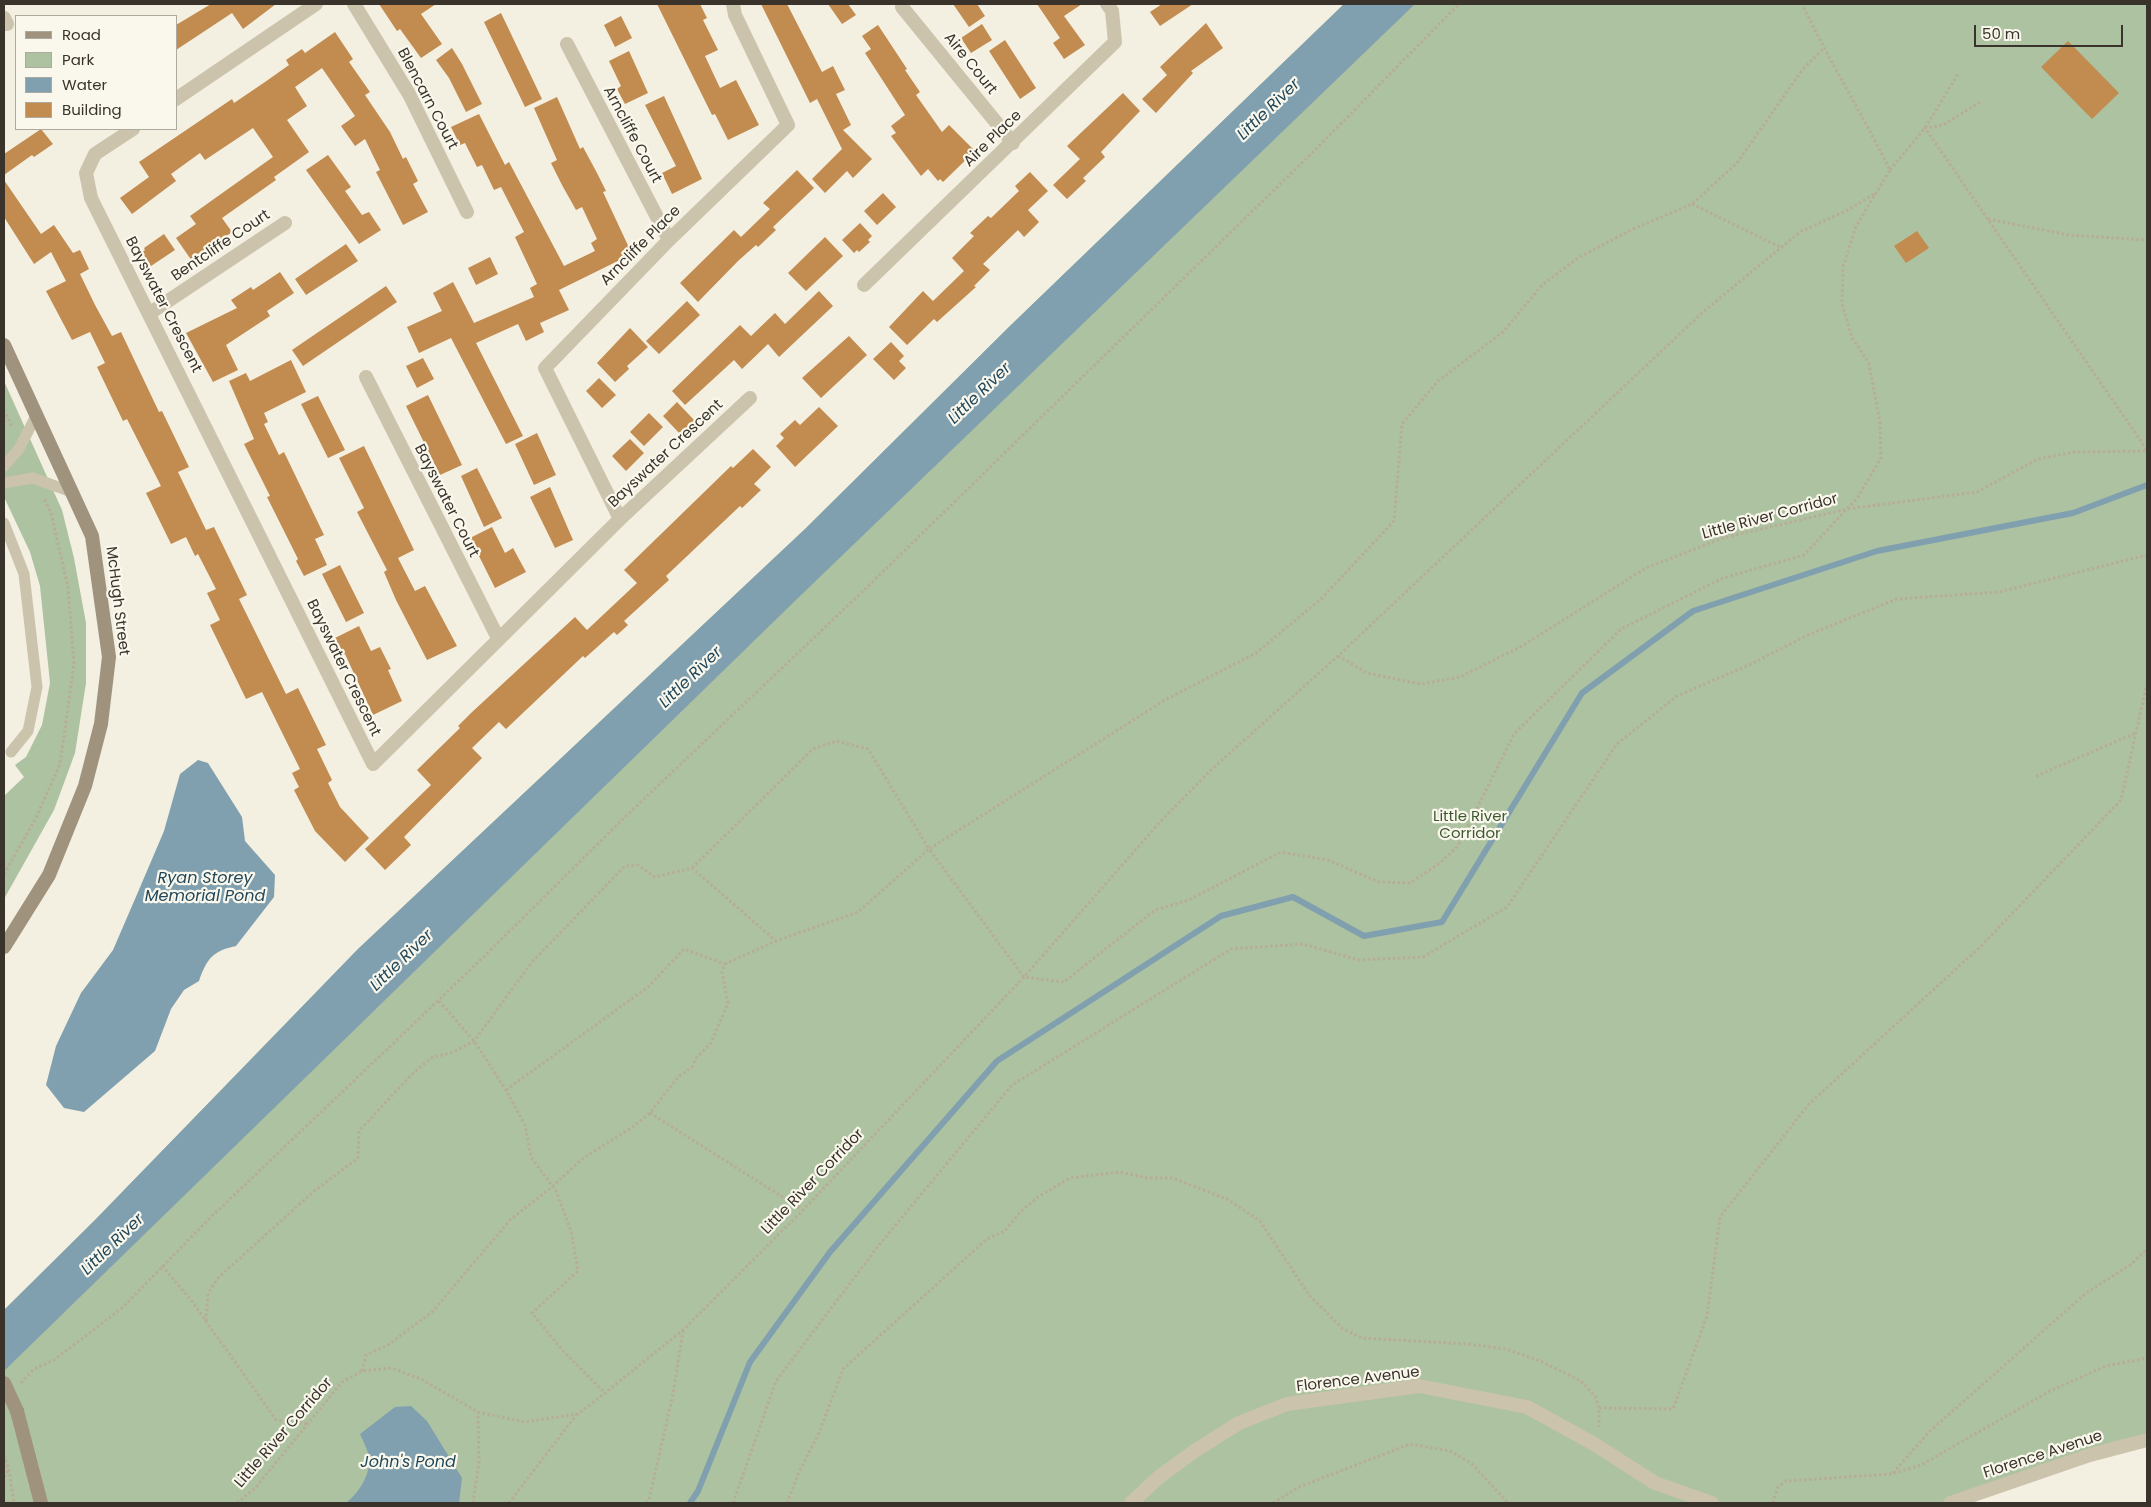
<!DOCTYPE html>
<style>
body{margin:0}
#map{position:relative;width:2151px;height:1507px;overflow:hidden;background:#f3efe1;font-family:Poppins,sans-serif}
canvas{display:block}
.frame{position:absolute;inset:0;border:5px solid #39332b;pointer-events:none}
.legend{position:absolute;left:15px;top:15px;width:162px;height:115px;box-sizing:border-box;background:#faf8ed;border:1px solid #ada99f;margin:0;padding:6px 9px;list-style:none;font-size:15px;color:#39332b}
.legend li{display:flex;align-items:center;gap:10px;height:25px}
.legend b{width:25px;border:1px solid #ada99f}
.scale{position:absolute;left:1974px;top:25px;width:149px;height:22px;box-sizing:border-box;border:2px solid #39332b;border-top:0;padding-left:6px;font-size:15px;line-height:18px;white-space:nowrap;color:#39332b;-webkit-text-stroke:4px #faf8ed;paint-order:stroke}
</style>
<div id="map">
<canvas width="2151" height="1507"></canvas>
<div class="frame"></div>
<ul class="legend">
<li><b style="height:6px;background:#9f937e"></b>Road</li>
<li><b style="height:14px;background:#adc2a0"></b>Park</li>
<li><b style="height:14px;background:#80a0af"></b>Water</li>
<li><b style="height:14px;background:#c28b4f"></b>Building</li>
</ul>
<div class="scale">50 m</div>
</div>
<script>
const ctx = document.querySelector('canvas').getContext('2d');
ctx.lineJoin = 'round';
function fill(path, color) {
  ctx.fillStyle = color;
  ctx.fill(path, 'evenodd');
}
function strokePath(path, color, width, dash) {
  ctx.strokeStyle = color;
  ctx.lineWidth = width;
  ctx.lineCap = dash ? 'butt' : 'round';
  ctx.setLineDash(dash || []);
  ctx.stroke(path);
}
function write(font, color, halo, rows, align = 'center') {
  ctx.font = font + ' Poppins,sans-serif';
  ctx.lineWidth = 4.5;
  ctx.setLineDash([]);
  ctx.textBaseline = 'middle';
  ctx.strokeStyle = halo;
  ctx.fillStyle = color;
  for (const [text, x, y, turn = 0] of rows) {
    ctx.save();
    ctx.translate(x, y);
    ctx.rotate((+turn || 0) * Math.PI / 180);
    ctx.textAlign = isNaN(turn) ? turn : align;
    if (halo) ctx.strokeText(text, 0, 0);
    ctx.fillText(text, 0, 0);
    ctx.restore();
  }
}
fill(new Path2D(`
 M1344,4h803v1436l-197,63h-1946v-193l91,-90 263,-271 447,-420 207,-205z
 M4,381l58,129 12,48 12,65v60l-11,70 -21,57 -50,89v-103l20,-19 -9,-12 11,-8 16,-32 8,-42 -10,-97 -10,-34 -26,-55z`), '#adc2a0');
fill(new Path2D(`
 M1344,4h71l-617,594 -794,773v-61l91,-90 263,-271 447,-420 207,-205z
 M198,760l10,3 34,54 3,24 30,34 -1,22 -38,49c-23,5 -29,12 -37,35l-15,9 -13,19 -16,42 -71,61 -20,-4 -18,-23 10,-39 25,-53 32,-43 25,-58 26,-61 16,-57z
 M411,1406l16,15 35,57 -3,25h-113c13,-10 25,-29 23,-46 -1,-7 -6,-16 -9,-23l35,-27z`), '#80a0af');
strokePath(new Path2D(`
 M690,1503l8,-12 52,-129 80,-110 167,-191 224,-145 72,-19 71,39 78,-14 140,-229 111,-82 184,-60 196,-38 74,-28`), '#80a0af', 6);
fill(new Path2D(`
 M211,4h65l-33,25 -11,-16 -56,37v-25z
 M379,4h57l-15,10 21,30 -21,14 -21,-29 -3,2z
 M657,4h43l7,14 -4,2 15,30 -13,6 15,32 16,-8 23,45 -31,15 -13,-26 -3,1z
 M761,4h26l35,68 11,-6 12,24 -9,4 15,31 -8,5 29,29 -19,19 -6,-7 -22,22 -13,-14 30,-30 -25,-50 -7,4z
 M828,4h20l8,11 -14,9z
 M953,4h24l8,12 -16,11z
 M1037,4h45l-18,12 21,29 -21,14 -11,-16 7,-5z
 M1162,4h31l-33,22 -10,-14z
 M501,13l41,86 -17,8 -41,-85z
 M621,16l11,22 -17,9 -11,-22z
 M1206,23l17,25 -32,23 2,2 -37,40 -14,-14 25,-24 -7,-8z
 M982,24l10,16 -21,13 -10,-15z
 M878,25l29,44 -2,1 15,22 -4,3 26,37 7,-7 26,26 -32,31 -3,-3 -2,2 -10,-12 -7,7 -30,-40 5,-3 -5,-7 14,-11 -40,-62 6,-4 -9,-13z
 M335,32l18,27 -4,3 21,30 -5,3 25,37 13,27 3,-2 12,24 -5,3 15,28 -25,13 -27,-53 4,-2 -15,-31 -10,7 -14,-20 14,-10 -33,-48 -27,19 12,19 -20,14 22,32 -35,25 2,3 -54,38 10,14 -40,29 -16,-23 20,-14 -6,-8 83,-59 -20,-29 -48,32 -5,-7 -29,21 5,7 -44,33 -12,-16 29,-21 -10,-15 93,-63 2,4 31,-21 24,-17 -3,-5 16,-11 3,4z
 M1005,40l31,48 -16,11 -31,-48z
 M2068,41l51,52 -27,26 -51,-52z
 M452,48l10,16 20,40 -16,8 -17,-34 -13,-18z
 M629,51l19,42 -23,11 -8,-15 4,-3 -12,-25z
 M1123,93l17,18 -39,41 4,5 -22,21 3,3 -19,18 -14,-14 27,-26 -13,-13z
 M664,96l38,83 -30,15 -10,-21 14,-7 -31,-61z
 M557,97l23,52 3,-2 14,26 9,18 -3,1 29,62 -73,36 10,20 -29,13 4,9 -18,9 -8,-17 -42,19 47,93 -17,8 -55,-106 -32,15 -12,-26 35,-16 -9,-18 20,-11 21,41 60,-26 -4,-9 7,-4 -22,-47 9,-5 -23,-45 -7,3 -12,-25 -5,2 -12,-24 -5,2 -9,-18 28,-13 26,51 4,-3 55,104 31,-15 -4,-8 6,-4 -15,-32 -6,3 -14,-25 -11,-22 6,-3 -23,-52z
 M41,129l12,15 -19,13 -2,-2 -28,20v-21z
 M328,155l23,32 -6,4 17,24 7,-3 12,18 -22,14 -53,-74z
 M797,170l17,18 -41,39 3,3 -18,17 -2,-2 -18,16 -40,41 -18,-19 54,-53 7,7 29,-28 -7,-6z
 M1030,172l18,19 -20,19 11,12 -15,15 -6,-7 -35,34 7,6 -16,16 2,1 -39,35 -3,-3 -27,26 -18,-18 34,-36 10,10 31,-30 -12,-13 22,-22 -4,-3 18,-17 3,2 28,-27 -4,-5z
 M4,180l37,54 13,-9 19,28 7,-3 9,19 -9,5 15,31 17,31 9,-4 38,80 3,-1 27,56 -11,5 28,58 8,-3 33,68 -8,4 47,95 12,-6 28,57 -9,4 15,31 -4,3 12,24 29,31 -24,24 -30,-31 -21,-41 5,-3 -7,-14 8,-4 -38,-77 -16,7 -36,-74 10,-5 -13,-27 9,-4 -17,-33 -1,-2 -3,2 -9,-19 -15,7 -25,-51 15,-7 -34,-67 -4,2 -26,-54 8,-4 -15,-31 -18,8 -26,-49 20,-10 -15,-29 -17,12 -30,-47z
 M883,193l13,14 -19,18 -13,-14z
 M860,223l12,13 -4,4 2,2 -11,10 -2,-2 -3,3 -12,-13z
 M1917,231l12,17 -23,15 -12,-17z
 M164,234l11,16 -24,16 -9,-14 3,-2 -1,-2z
 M825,237l18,19 -37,35 -18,-18z
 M346,244l12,17 -52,34 -11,-16z
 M490,257l8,17 -22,11 -8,-17z
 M280,272l14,21 -27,18 3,5 -44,29 12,25 -25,12 -27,-49 51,-25 -6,-8 20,-13 2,3z
 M386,286l11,16 -94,64 -11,-16z
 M819,291l14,15 -54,51 -11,-13 -26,25 -8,-9 -49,45 -13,-14 68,-66 11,11 24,-23 10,11z
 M687,301l13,14 -41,39 -13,-13z
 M630,328l18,19 -21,19 2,3 -14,13 -18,-19z
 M849,336l18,19 -46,43 -19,-20z
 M891,342l13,14 -5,5 7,7 -12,12 -21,-21z
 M423,358l11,21 -17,9 -11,-22z
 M291,360l15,32 -42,21 4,9 -4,2 15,31 5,-3 40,83 -9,4 12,26 -23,11 -8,-15 2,-2 -31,-62 3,-1 -26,-52 10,-5 -25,-58 17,-8 4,8z
 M599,378l17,17 -14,13 -16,-17z
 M428,395l34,70 -22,10 -34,-69z
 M318,396l27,54 -17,8 -27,-54z
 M677,402l18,19 -14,14 -18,-19z
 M819,407l19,19 -43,41 -19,-21 8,-8 -4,-4 15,-14 5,5z
 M649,413l14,14 -19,19 -14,-14z
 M537,433l19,42 -22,10 -19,-41z
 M630,439l14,14 -18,18 -14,-15z
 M364,446l50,104 -16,8 17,33 10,-5 32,60 -30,14 -31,-60 -12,-28 3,-2 -30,-58 7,-4 -25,-50z
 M753,449l18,18 -17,17 7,6 -19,18 -2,-2 -74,70 3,4 -45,41 4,4 -11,10 -3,-3 -29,26 -2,-2 -77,73 -7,-7 -27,26 10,10 -78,79 7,8 -26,25 -20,-21 66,-64 -14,-15 43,-42 -2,-2 13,-13 104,-96 12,13 50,-47 -13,-13 107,-104 2,2z
 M477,468l25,50 -18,9 -23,-51z
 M550,487l23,53 -18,8 -25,-51z
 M492,527l13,26 8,-5 13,24 -31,16 -25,-50z
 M340,565l24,48 -18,9 -24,-48z
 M359,626l12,25 9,-4 11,22 -3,1 14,31 -29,14 -28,-61 -2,1 -8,-17z`), '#c28b4f');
strokePath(new Path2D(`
 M1980,102l-37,23 -18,3 222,322
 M1890,170l35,-42 33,-54
 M1692,204l88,43
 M1988,219l81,16 78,5
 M4,410l9,18
 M1338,656l29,17 53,11 40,-7 62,-31 124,-78 77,-30 124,-29 130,-17 61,-33 37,-7 72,-1
 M2036,776l100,-43
 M692,868l121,-119 23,-8 32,8 61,100 236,-149 91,-47 66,-55 72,-77 8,-97 36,-43 65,-49 39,-47 36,-27 55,-29 59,-25 45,-41 66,-94 20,-20
 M4,874l32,-56 24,-54 14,-100 -6,-77 -17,-74 -7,-15
 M439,1001l35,40 32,49 19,35 6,32 25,34 15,40 7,40 -46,42 31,38 42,42
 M506,1090l142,-103 36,-38 41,15
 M650,1113l153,97
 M162,1266l29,34 85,120 31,4
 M206,1321l2,-28 11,-16 94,-85 45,-34 1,-27 52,-56 20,-17 22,-6 21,-11 58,-79 93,-96 13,-1 17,12 37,-9 84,73
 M362,1371l4,-16 22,-10 44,-33 79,-93 41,-32 30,-28 49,-31 19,-15 28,-36 14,-10 4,-9 15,-15 17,-40 -6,-31 3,-8 51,-23 82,-29 71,-63 95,128 40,5 91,-72 34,-10 92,-48 47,8 51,22 31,1 30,-20 18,-17 56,-112 107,-105 102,-51 81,-23 54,-58 23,-39 -1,-35 -11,-60 -17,-25 -10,-34 1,-37 13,-41 34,-56c-28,-56 -61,-110 -88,-166
 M21,1383l13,-14 20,-9 68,-52 88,-90 258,-246 159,-157 233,-221 451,-440 148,-150
 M1599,1408l74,1 34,-93 13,-99 89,-113 171,-157 141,-147 26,-117
 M4,1455l5,15 5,33
 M1893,1473l36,-41 157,-139 44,-28 17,-16
 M4,1477l4,-7
 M237,1503l19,-16 86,-105 20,-11 29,-3 30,11 57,33 46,10 54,-8 27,-21 78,-63 120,-120 221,-233 135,-154 53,-54 126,-113 366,-345 96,-79 48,-22 28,-17
 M473,1503l6,-41 -1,-50
 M509,1503l68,-89
 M646,1503l3,-3 24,-106 10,-63
 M733,1503l43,-122 103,-136 133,-160 219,-136 72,-5 56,16 64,-3 84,-50 110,-163 60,-48 74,-32 57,-29 89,-36 102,-7 148,-37
 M787,1503l12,-31 20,-39 24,-64 144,-130 18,-8 16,-20 17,-14 32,-19 50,-6 27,6h25l55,21 33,22 49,74 34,34 19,9 106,6 38,5 34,12 41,20 14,15 4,12v19
 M1273,1503l26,-16 111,-43 40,7 22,13 36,39
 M1773,1503l5,-16 8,-6 106,-7 29,-9 129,-74 56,-25 41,-8`), '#b7ad96', 3, [2.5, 2.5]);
strokePath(new Path2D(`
 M4,466l15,-17 18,-35
 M4,483l29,-5 39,14
 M4,523l20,51 13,113 -9,44 -17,21`), '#cbc3ac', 11);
strokePath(new Path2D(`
 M354,4l55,90 58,118
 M902,7l111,136
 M4,18l3,6
 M567,44l102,196
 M176,99l140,-95
 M133,129l-38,25 -9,19 5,25 282,566 247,-245 130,-121
 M864,285l251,-243 -3,-31 -5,-7
 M150,313l135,-90
 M366,377l132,261
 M620,519l-75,-151 124,-128 119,-115 -53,-110 -2,-11`), '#cbc3ac', 14);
strokePath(new Path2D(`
 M1131,1503l28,-26 37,-27 43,-27 48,-19 132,-18 108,21 67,37 61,39 57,20
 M1950,1503l140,-48 57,-15`), '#cbc3ac', 14);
strokePath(new Path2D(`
 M4,345l88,191 17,121 -8,67 -16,62 -36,89 -45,72
 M17,1411l24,92`), '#9f937e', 14);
strokePath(new Path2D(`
 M4,1383l13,28`), '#9f937e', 14);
write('15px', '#39332b', '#faf8ed', [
 ["Aire Court",970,64,51],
 ["Blencarn Court",427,99,62],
 ["Arncliffe Court",632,135,62],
 ["Aire Place",993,139,-44],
 ["Bentcliffe Court",221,246,-34],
 ["Arncliffe Place",641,246,-45],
 ["Bayswater Crescent",163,305,63],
 ["Bayswater Crescent",666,454,-43],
 ["Bayswater Court",446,501,63],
 ["Little River Corridor",1770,517,-15],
 ["McHugh Street",117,601,83],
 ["Bayswater Crescent",343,668,64],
 ["Little River Corridor",813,1182,-46],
 ["Florence Avenue",1358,1380,-7],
 ["Little River Corridor",284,1433,-49],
 ["Florence Avenue",2043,1455,-18]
]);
write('15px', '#3d572f', '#faf8ed', [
 ["Little River",1470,817],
 ["Corridor",1470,834]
]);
write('italic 16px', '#21475a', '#faf8ed', [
 ["Little River",1269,110,-44],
 ["Little River",980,394,-44],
 ["Little River",691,678,-44],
 ["Ryan Storey",205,879],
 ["Memorial Pond",205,897],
 ["Little River",402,961,-44],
 ["Little River",113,1245,-44],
 ["John's Pond",408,1463]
]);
</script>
